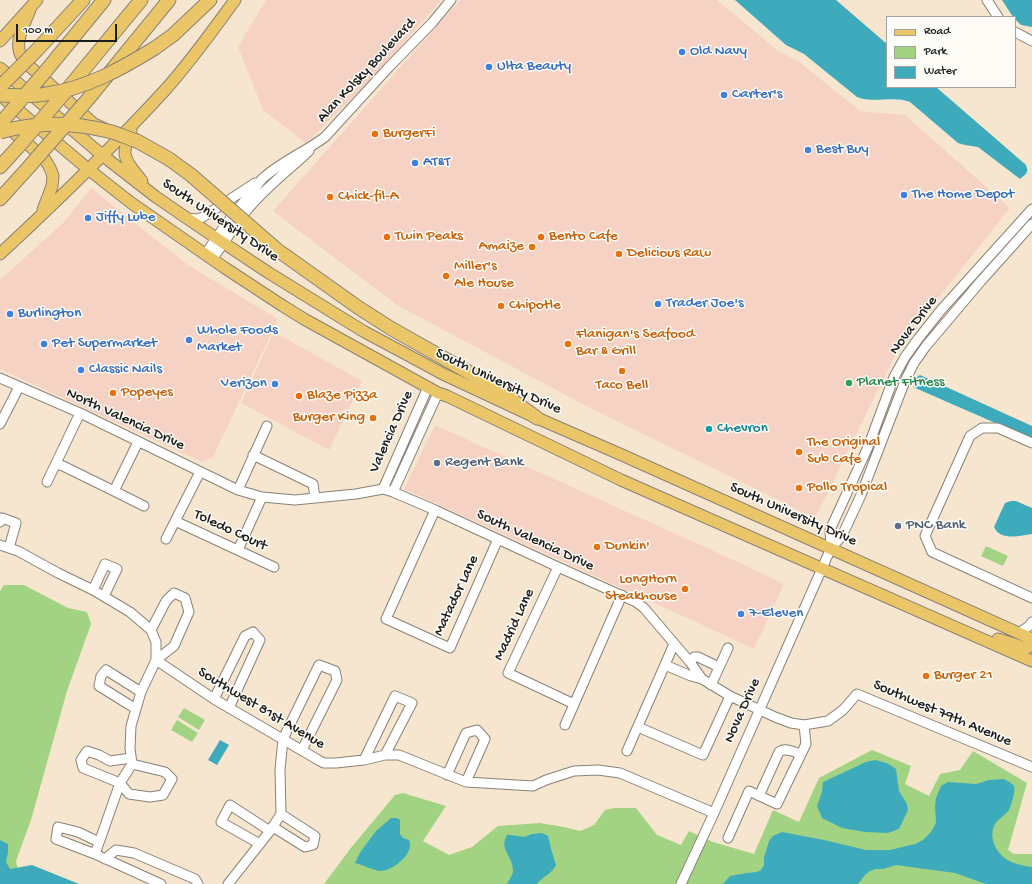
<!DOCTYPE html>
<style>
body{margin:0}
#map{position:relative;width:1032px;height:884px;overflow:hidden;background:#f6e6cf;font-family:"Gochi Hand",sans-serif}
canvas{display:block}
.legend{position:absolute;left:886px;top:16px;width:130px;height:72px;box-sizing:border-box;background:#fdfcf7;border:1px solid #a3a29f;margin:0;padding:5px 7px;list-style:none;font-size:12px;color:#1c1c1c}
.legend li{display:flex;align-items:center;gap:8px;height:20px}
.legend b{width:20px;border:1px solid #a3a29f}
.scale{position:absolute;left:16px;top:24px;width:101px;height:18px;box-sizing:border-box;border:2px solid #1c1c1c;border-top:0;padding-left:5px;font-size:12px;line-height:14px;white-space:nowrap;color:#1c1c1c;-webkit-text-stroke:3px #fdfcf7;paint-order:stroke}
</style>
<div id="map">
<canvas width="1032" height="884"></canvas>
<ul class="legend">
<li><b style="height:5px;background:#eac669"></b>Road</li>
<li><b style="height:11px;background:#a2d382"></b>Park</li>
<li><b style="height:11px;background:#3eabbd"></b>Water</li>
</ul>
<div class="scale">100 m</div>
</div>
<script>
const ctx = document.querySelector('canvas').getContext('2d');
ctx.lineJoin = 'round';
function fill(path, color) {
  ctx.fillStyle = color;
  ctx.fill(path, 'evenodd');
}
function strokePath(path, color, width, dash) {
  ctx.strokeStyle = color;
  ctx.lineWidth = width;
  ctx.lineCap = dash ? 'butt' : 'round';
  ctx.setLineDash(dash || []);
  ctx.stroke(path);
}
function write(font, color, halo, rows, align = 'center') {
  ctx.font = font + ' "Gochi Hand",sans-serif';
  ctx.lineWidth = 3;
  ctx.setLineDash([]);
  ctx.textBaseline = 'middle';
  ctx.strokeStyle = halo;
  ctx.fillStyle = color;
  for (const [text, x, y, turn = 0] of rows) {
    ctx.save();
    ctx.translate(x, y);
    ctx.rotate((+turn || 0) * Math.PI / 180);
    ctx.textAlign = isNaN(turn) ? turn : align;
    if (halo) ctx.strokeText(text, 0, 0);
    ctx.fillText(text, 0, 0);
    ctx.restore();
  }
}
fill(new Path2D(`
 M266,0h175l-62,72 -73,71 -43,-33 -25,-63z
 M460,0h257l61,51 20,10 62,50 45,4 105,93 -111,139 -84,171 -225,-110 -193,-103 -124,-94z
 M91,188l97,77 90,54 -65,138 -11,5 -202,-93v-89l63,-57z
 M274,332l88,49 -33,69 -88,-47z
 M435,425l305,138 44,21 -30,65 -45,-21 -305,-139z`), '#f5d2c3');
fill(new Path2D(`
 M986,546l22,10 -5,10 -22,-10z
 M4,585h20l44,23 19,4 4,12 -24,67 -36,129 -15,41 4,19 -20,4v-293z
 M184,708l21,12 -6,10 -21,-13z
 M177,720l21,13 -6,9 -21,-12z
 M872,750l39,16 -6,18 24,12 11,-22 20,-4 13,-19 54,32 -19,67 6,4h18v30h-708l26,-35 45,-54 8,-2 43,13 -23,35 26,14 23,-8 26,-21 42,-3 24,4 16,4 14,-6 11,-15 9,-2h22l21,27 24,10 8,-14 24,11 41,12 19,-44 26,12 20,-44z`), '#a2d382');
fill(new Path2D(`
 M735,0h101l51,44v43h49l90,78c3,8 0,9 -6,14l-42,-32 -13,-2 -7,-2 -48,-41c-17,-7 -36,2 -53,-5l-53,-43 -18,-9z
 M1002,0h30v27l-11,-2 -6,-6v-2h-2z
 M920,375l112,51v13l-119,-52 4,-10z
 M1011,501h5l16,7v26c-12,2 -32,7 -38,-7l11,-24z
 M220,740l9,5 -12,20 -9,-5z
 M875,760l12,3 9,6 3,22 8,13 1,6 -9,19 -11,4 -23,-1 -23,-4 -20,-10 -5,-12 5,-14 1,-10 43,-20z
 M1004,779c3,2 8,4 10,7 2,4 -3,20 -5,24 -4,6 -12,9 -15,16 -6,15 5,32 20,37 6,2 12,3 18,4v17h-46l-31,-11 -59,-8 -13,4h-7l-6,2 -5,4 -7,9h-135l7,-8 17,-3 10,-1 4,-2 3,-5v-7l5,-17 4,-5 9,-4 42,8 42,10h24l25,-6 8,-4 8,-8 5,-9 -1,-17 1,-8 5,-12 7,-4 28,2 13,-4z
 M391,818h6l3,2v14l3,4 6,2c7,13 -18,32 -29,31 -8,-1 -16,-6 -25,-8l6,-12 15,-20z
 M542,833l6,3 3,13 5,16c-3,8 -14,12 -19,19h-30c2,-4 5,-8 6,-12 1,-16 -15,-22 -6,-37h4l13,2 8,-3z
 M0,840l8,4v8l-2,10 4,7 22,-4 47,19h-79z`), '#3eabbd');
const minor = new Path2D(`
 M987,0l11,17
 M1015,32l17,9
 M186,218l11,1 6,-2 52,-34
 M206,254c13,-22 29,-42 46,-62 4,-4 7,-10 11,-14 19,-17 42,-26 62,-41l64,-70 43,-44 19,-23
 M212,259c13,-16 23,-35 36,-50 18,-22 41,-39 61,-58
 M0,378l80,35 158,77 24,7 33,3 61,-6 27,-5 10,3 42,18 123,57 78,35 8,6 46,54 12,17 28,17 45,21 16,6 13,2 24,-4 15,-11 14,-16 175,73
 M0,424l19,-37
 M1032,443l-34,-15h-16l-12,8 -45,100 7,16 100,46
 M253,455l60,29 2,14
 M56,464l7,2 51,25 24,-49
 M47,482l33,-69
 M383,489l45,-102
 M238,490l29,-64
 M114,491l30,15
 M393,492l6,-13 39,-86
 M435,510l-49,109 64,29 48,-109
 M175,521l99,46
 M0,522l2,-4 14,5 -7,25
 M166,539l34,-67
 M0,545l18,6 40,22 35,17 37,22 21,18 5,12v18l58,39 106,62 4,2h12l28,-3 21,-5h14l67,27 67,4 13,-6 28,-9 24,-1 22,3 94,40
 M831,548l-1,-18 38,-83 26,-70 11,-20 13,-18 23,-29 91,-101
 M238,550l24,-53
 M558,567l-50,106 66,31
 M93,590l12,-26 12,5 -13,27
 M1019,633l10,-7 3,-4
 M690,662l4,-5h4l21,10
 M665,665l26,11 11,3
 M711,685l17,-37
 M214,699l31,-63 8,-4 7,8 -31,68
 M136,709l-37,-23 2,-10 5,-6 35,22
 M565,725l57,-130
 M638,727l65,28 27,-59
 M627,751l47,-107
 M131,758l-21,3 -11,-6 -12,-4 -6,9 2,8 37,15 9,11 21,3 13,-2 9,-16 -7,-7 -33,-8
 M364,760l31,-64 17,7 -27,52
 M447,775l19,-42 11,-3 8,9 -19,43
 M759,796l20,-44c6,-5 15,0 21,2
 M273,827l32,20 8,-2 2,-9 -34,-22
 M728,838l21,-47 28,13 29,-60 -2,-19
 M99,842l-21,-10 -20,-5 -2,12 39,15 66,30
 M260,844l-39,-22 9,-17 40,26
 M95,854l25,-71 12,-19 -2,-16 1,-22 10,-34 15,-32 18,-14 15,-34 -4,-14 -11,-5 -8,8 -15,29
 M105,859l11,-9 18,3 61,26 3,5
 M228,884l42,-53 11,-17 -1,-44 3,-31 36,-74 16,6 2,9 -35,70
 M681,884l33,-71 117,-265 11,-12 19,-41 44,-114 9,-18 12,-17 55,-65 51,-57`);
const major = new Path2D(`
 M31,7c-4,12 -15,30 -12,42 0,5 4,10 7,14l68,61 9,4
 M0,41l37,-41
 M0,68l102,87 54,42 60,41 53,35 94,58 80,43 94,44 85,37 410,184
 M0,95l88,74 42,33 95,66 58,38 21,13 134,74 9,3 174,84 411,181
 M5,125l39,33 6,10 3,8 -1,10 -9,24
 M131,131c-12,26 -5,30 11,50
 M0,254c57,-53 113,-107 166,-165 25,-28 47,-59 69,-89
 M998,639l28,9 3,-1 3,-4`);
const highway = new Path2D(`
 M155,48l18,-13 37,-35
 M37,50l46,-50
 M45,72l59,-72
 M66,91l75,-91
 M89,98l80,-98
 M137,141l32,18
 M0,167l19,-21
 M0,199l28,-31
 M276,249l83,59 33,21 101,57 44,32`);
strokePath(minor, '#898176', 11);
strokePath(major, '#898176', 13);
strokePath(highway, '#898176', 15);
strokePath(minor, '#fff', 9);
strokePath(major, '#eac669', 11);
strokePath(highway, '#eac669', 13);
const highwayBridge = new Path2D(`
 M0,87l37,-37
 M0,95c15,1 31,2 46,-1 39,-5 75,-25 109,-46
 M0,124l45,-52
 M0,132c35,-10 73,-10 108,-1 9,2 19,7 29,10
 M19,146l47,-55
 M169,159l22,16 85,74
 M28,168l61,-70`);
strokePath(highwayBridge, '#898176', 15, []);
strokePath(highwayBridge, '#eac669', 13);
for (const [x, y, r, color] of [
 [682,52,4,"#3f7fe0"],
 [489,67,4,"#3f7fe0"],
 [724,95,4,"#3f7fe0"],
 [375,134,4,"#e8710a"],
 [808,150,4,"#3f7fe0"],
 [415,163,4,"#3f7fe0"],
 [904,195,4,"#3f7fe0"],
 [330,197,4,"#e8710a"],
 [88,218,4,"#3f7fe0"],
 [387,237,4,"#e8710a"],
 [541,237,4,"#e8710a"],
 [532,247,4,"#e8710a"],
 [619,254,4,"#e8710a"],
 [446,276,4,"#e8710a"],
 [658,304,4,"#3f7fe0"],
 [501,306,4,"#e8710a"],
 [10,314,4,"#3f7fe0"],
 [189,340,4,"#3f7fe0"],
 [44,344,4,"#3f7fe0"],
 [568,344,4,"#e8710a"],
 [81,370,4,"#3f7fe0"],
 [622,371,4,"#e8710a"],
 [849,383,4,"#2e9e5b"],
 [275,384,4,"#3f7fe0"],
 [113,393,4,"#e8710a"],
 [299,396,4,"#e8710a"],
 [373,418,4,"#e8710a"],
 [709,429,4,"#0f9aa8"],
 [799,452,4,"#e8710a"],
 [437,463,4,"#5c6f8a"],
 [799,488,4,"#e8710a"],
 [898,526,4,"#5c6f8a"],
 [597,547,4,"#e8710a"],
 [685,589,4,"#e8710a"],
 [741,614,4,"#3f7fe0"],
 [926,676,4,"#e8710a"]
]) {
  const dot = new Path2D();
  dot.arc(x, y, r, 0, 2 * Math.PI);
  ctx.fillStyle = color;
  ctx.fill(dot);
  strokePath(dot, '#fdfcf7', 1.5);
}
write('15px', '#366cbe', '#fdfcf7', [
 ["Old Navy",690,52],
 ["Ulta Beauty",497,67],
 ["Carter's",732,95],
 ["Best Buy",816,150],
 ["AT&T",423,163],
 ["The Home Depot",912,195],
 ["Jiffy Lube",96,218],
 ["Trader Joe's",666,304],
 ["Burlington",18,314],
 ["Whole Foods",197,331],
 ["Market",197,348],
 ["Pet Supermarket",52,344],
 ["Classic Nails",89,370],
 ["Verizon",267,384,"right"],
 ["7-Eleven",749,614]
], 'left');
write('15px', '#1c1c1c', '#fdfcf7', [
 ["Alan Kolsky Boulevard",367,71,-47],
 ["South University Drive",220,221,34],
 ["Nova Drive",914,326,-53],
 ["South University Drive",498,382,25],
 ["North Valencia Drive",125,420,25],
 ["Valencia Drive",392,432,-66],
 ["South University Drive",793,515,24],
 ["Toledo Court",230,531,25],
 ["South Valencia Drive",535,541,25],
 ["Matador Lane",457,596,-65],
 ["Madrid Lane",515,625,-65],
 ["Southwest 81st Avenue",261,709,31],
 ["Nova Drive",743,711,-66],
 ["Southwest 79th Avenue",942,714,23]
]);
write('15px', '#c56008', '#fdfcf7', [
 ["BurgerFi",383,134],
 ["Chick-fil-A",338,197],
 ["Twin Peaks",395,237],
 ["Bento Cafe",549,237],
 ["Amaize",524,247,"right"],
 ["Delicious Raw",627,254],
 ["Miller's",454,267],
 ["Ale House",454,284],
 ["Chipotle",509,306],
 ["Flanigan's Seafood",576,335],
 ["Bar & Grill",576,352],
 ["Taco Bell",622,386,"center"],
 ["Popeyes",121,393],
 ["Blaze Pizza",307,396],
 ["Burger King",365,418,"right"],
 ["The Original",807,443],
 ["Sub Cafe",807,460],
 ["Pollo Tropical",807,488],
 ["Dunkin'",605,547],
 ["LongHorn",677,580,"right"],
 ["Steakhouse",677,597,"right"],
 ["Burger 21",934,676]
], 'left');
write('15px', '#27864d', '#fdfcf7', [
 ["Planet Fitness",857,383]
], 'left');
write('15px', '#0d838f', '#fdfcf7', [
 ["Chevron",717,429]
], 'left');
write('15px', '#4e5e75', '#fdfcf7', [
 ["Regent Bank",445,463],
 ["PNC Bank",906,526]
], 'left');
</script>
